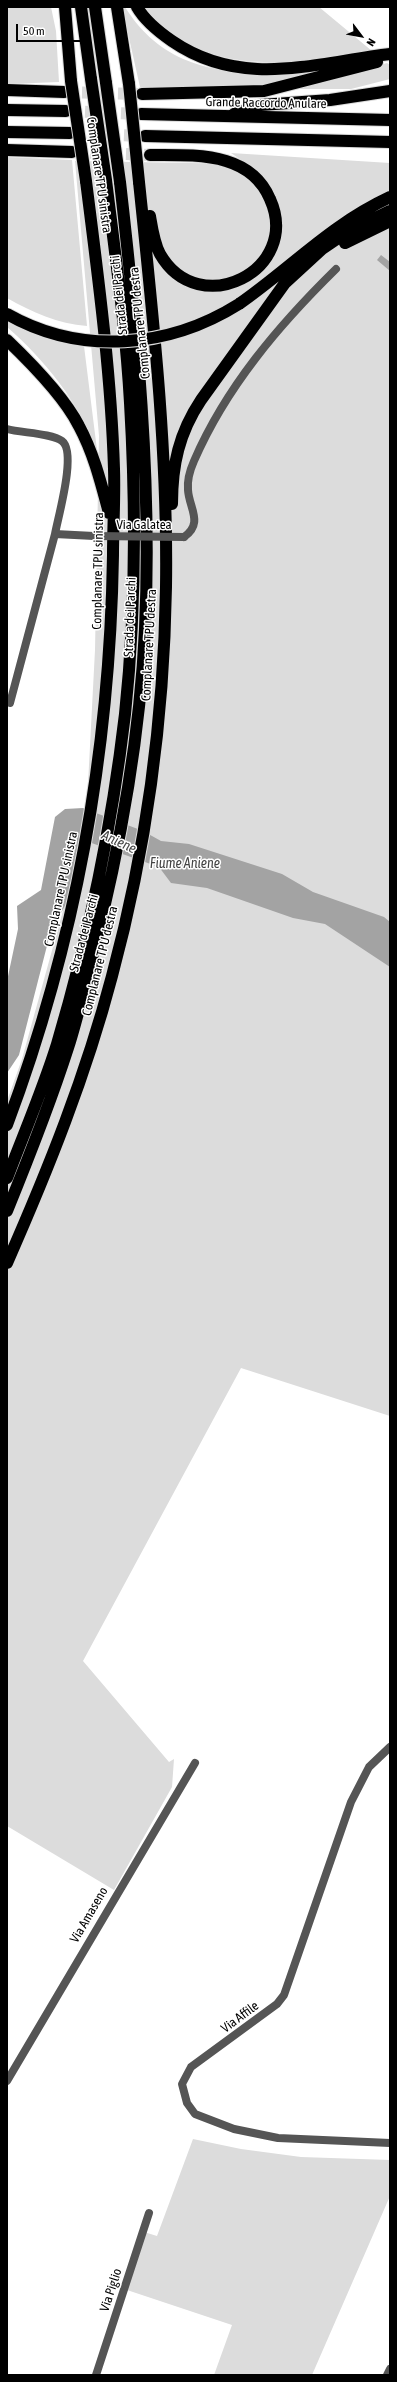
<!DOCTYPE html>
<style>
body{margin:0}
#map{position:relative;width:397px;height:2382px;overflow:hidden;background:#fff;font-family:"Asap Condensed",sans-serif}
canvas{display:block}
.frame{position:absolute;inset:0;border:8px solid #000;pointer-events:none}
.north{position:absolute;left:341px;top:16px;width:40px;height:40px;-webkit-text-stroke:3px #fff;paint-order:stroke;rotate:122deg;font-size:11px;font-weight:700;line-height:16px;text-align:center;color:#000}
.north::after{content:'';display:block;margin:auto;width:14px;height:18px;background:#000;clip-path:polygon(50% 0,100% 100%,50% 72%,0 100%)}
.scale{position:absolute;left:16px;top:24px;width:72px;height:18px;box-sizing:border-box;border:2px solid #000;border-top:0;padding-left:5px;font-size:12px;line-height:14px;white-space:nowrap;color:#000;-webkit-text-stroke:3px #fff;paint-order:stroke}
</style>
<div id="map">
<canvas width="397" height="2382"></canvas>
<div class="frame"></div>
<div class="north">N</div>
<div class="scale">50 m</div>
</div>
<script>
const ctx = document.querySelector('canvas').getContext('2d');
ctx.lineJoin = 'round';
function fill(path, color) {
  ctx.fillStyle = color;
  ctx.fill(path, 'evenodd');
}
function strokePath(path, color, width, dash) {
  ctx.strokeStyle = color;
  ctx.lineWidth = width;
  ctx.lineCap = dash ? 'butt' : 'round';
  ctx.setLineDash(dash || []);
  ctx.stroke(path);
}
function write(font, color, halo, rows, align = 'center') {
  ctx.font = font + ' "Asap Condensed",sans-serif';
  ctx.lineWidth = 3;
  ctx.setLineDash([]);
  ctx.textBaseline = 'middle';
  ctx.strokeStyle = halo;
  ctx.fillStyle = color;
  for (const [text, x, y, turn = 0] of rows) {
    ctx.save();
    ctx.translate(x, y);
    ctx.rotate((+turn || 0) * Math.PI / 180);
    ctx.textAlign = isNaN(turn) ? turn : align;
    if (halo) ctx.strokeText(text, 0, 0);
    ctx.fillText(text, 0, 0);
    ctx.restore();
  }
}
fill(new Path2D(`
 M7,7h44l5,24 3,51 -52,2z
 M122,7h3c48,77 127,67 205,63l-58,14 -27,4 -105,-1z
 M142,7h177l53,44c-74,11 -139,25 -207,-19 -8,-6 -16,-17 -23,-25z
 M387,63l3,2v14l-39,10h-54z
 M231,153l159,10v1253l-149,-48 -158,293 86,101 5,-3 -2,28 -58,103 -107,-64v-725l15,-42 55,-199 11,-76 7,-134 4,-214 -24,-275 172,3z
 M7,157l65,3 15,166c-29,-2 -55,-14 -80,-28z
 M7,321l36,15 41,10 13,104c-18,-47 -52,-90 -90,-123z
 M193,2139l48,10 60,8 89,3v36l-78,179h-98l18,-50 -108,-36 20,-57 13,4z`), '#dcdcdc');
fill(new Path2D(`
 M381,255l9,7v9l-13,-11z
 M83,808l60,23 18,10 28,3 93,30 31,18 71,25 6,5v45l-65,-43 -32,-6 -86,-30 -36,-5 -12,-16 -73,-26 -19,61 -17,32 -31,121 -12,18v-92l11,-52 -1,-23 24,-16 14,-73 10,-8z`), '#a3a3a3');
strokePath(new Path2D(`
 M64,92l76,2
 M67,111l74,3
 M70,133l75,3
 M72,152l78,3`), '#d9d9d9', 12, [12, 6]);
const motorway = new Path2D(`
 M65,7l6,74
 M81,7l10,72
 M95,7l11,76
 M117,7l12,77
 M137,7c8,14 22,25 35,34 70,48 141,22 218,13
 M7,90l57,2
 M142,94l122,-3 113,-29
 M7,110l59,1
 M141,114l249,6
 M234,114l27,-9 69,-5 60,-9
 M7,132l63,1
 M145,136l245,6
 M7,150l65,2
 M150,155c24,0 53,-1 76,6 20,6 36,19 44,38 32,71 -71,123 -110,55 -6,-11 -8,-26 -10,-38
 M345,243l45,-22
 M239,304c53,-37 91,-79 151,-107
 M7,340c24,23 57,56 72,86 15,28 22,57 30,87
 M172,504c0,-39 7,-71 29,-104l84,-117 37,-34 25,-17 43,-21
 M7,1125c69,-184 103,-373 106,-570 0,-29 2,-58 1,-86 -3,-97 -16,-193 -28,-288
 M7,1178c17,-45 36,-89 50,-134 32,-108 55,-219 68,-330 11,-103 11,-208 5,-311 -4,-74 -15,-149 -24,-223
 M7,1211c22,-54 43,-107 61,-163 9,-28 16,-58 23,-86 28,-109 49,-221 54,-333 7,-151 -8,-298 -25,-447
 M7,1263c41,-93 79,-188 105,-287 34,-126 52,-259 54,-389 2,-136 -13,-270 -27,-405`);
strokePath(motorway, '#dbdbdb', 14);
strokePath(new Path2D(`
 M7,429c14,4 44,4 55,12 15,11 -4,76 -7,93l39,2
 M184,537c20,-14 5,-29 4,-47 -1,-10 2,-20 6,-29 32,-74 85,-136 142,-192
 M10,703l45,-169
 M390,1747l-21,20 -18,35 -67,193 -7,9 -86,63 -9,17 5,19 8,11 39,15 44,9 112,5
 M7,2081l188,-318
 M96,2375l53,-162
 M387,2375l3,-6`), '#555', 8);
strokePath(motorway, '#000', 12);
const motorwayBridge = new Path2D(`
 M91,79l15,101
 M71,81l15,100
 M106,83l14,99
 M129,84l10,98
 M7,314c74,42 162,34 232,-10`);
strokePath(motorwayBridge, '#dbdbdb', 14, []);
strokePath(new Path2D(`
 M94,536l90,1`), '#555', 8);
strokePath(motorwayBridge, '#000', 12);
write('13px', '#000', '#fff', [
 ["Grande Raccordo Anulare",266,103,1],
 ["Complanare TPU sinistra",99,175,82],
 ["Strada dei Parchi",119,295,-96],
 ["Complanare TPU destra",140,323,-96],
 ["Via Galatea",144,525],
 ["Complanare TPU sinistra",98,571,-89],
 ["Strada dei Parchi",130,617,-88],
 ["Complanare TPU destra",149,645,-87],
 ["Complanare TPU sinistra",61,889,-78],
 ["Strada dei Parchi",84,933,-75],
 ["Complanare TPU destra",100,961,-76],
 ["Via Amaseno",89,1915,-60],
 ["Via Affile",240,2017,-37],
 ["Via Piglio",111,2290,-72]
]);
write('italic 14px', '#444', '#fff', [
 ["Aniene",119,842,25],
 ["Fiume Aniene",185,864]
]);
</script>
